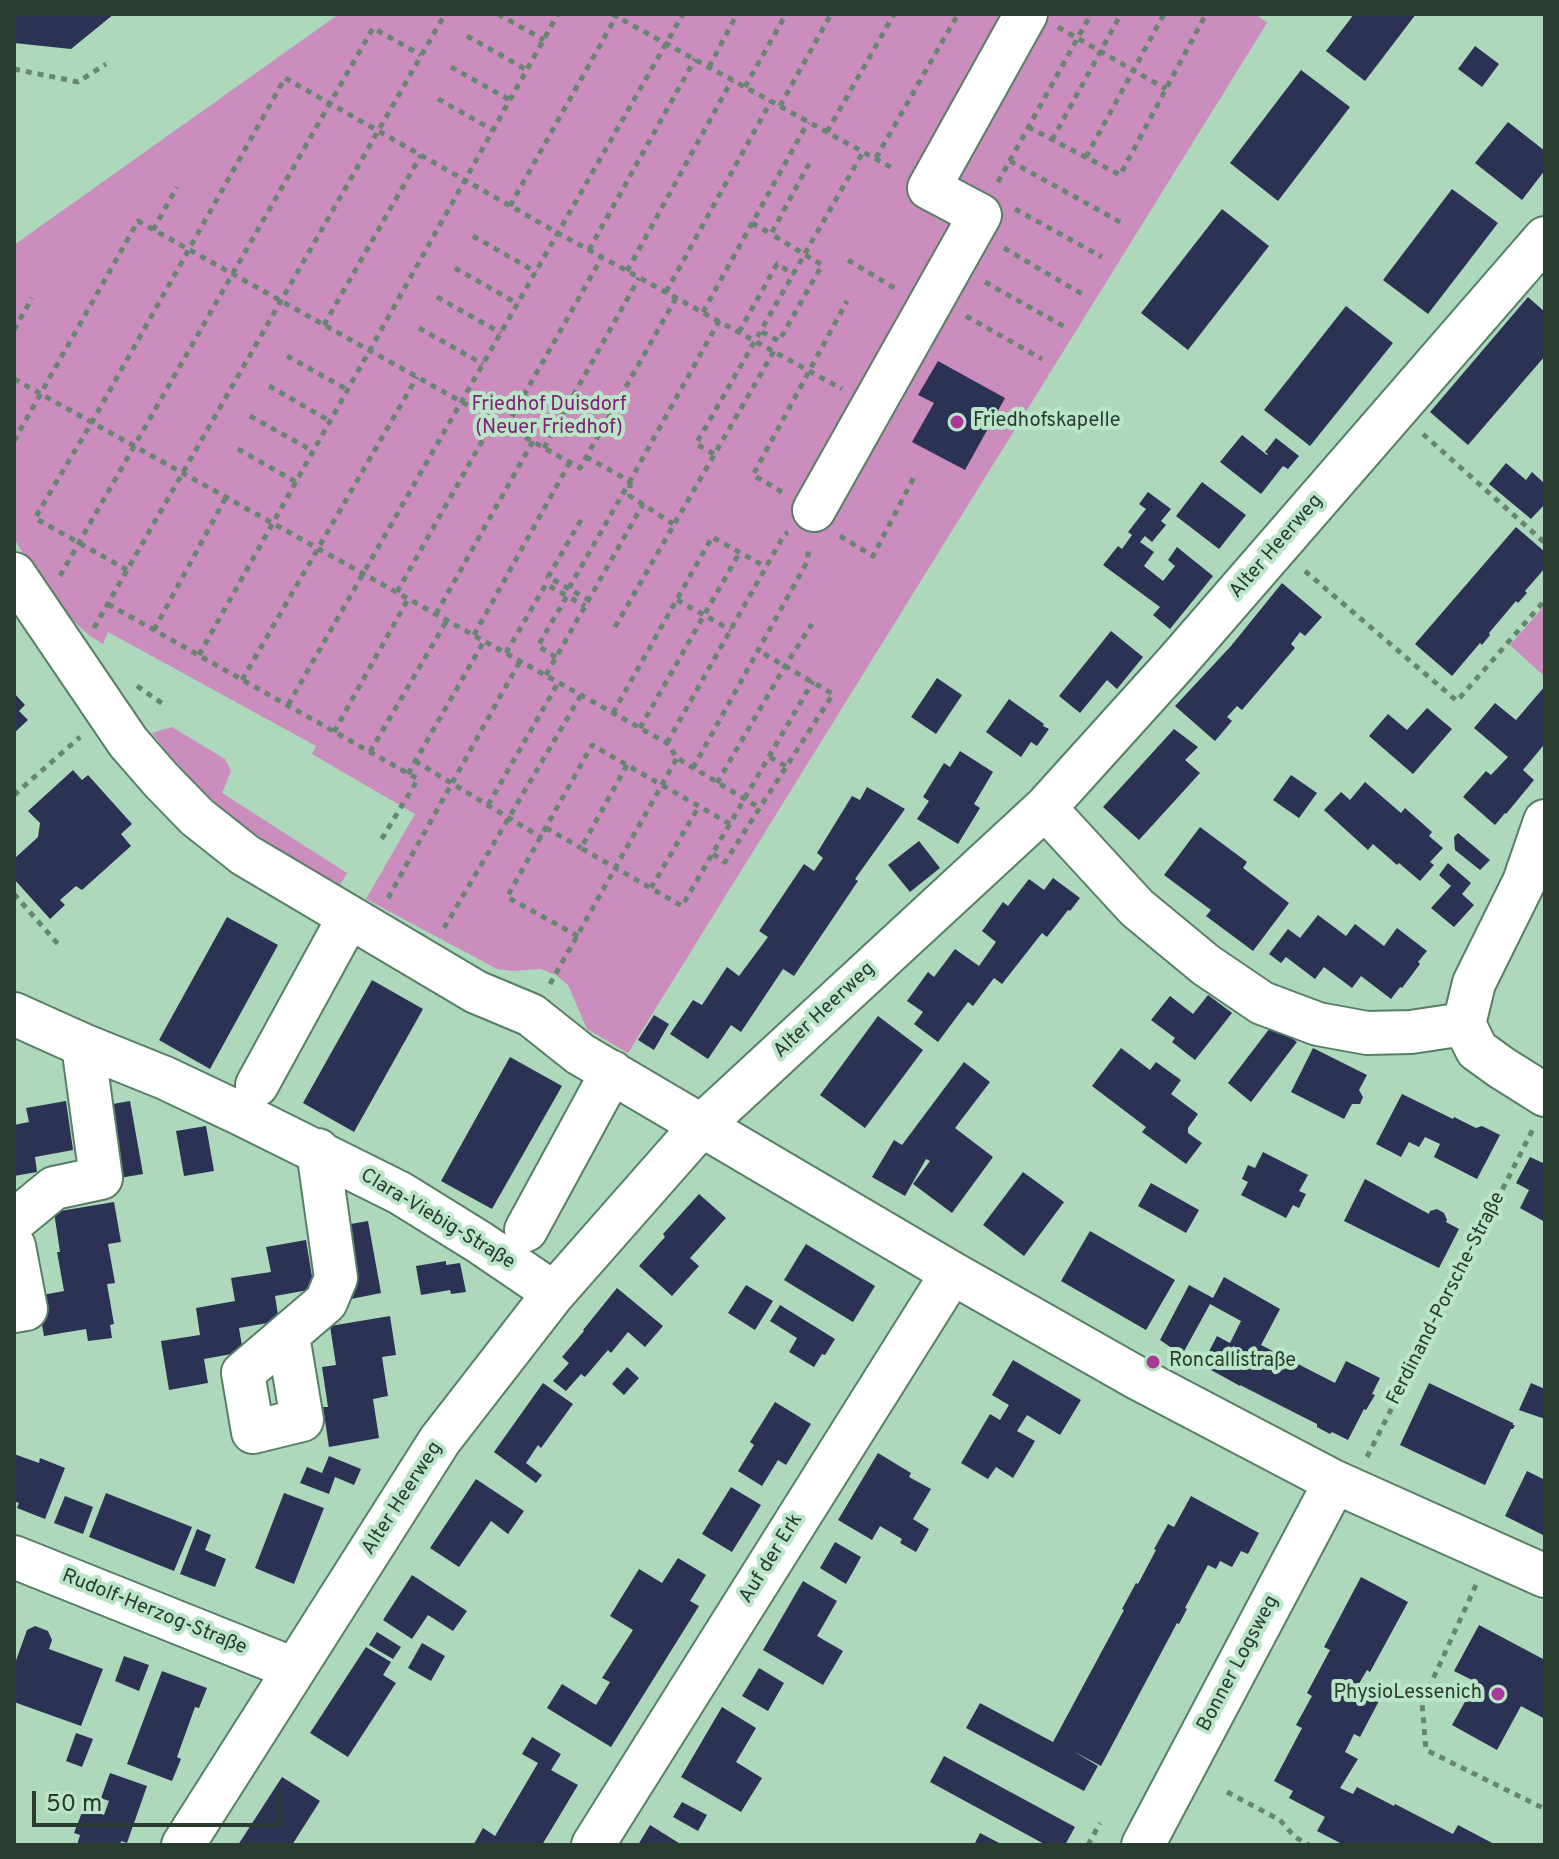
<!DOCTYPE html>
<meta charset="utf-8">
<style>
body{margin:0}
#map{position:relative;width:1559px;height:1859px;overflow:hidden;background:#add8bb;font-family:Overpass,sans-serif}
canvas{display:block}
.frame{position:absolute;inset:0;border:16px solid #2a3b30;pointer-events:none}
.scale{position:absolute;left:32px;top:1791px;width:250px;height:36px;box-sizing:border-box;border:4px solid #2a3b30;border-top:0;padding-left:10px;font-size:24px;line-height:28px;white-space:nowrap;color:#2a3b30;-webkit-text-stroke:6px #bae5c8;paint-order:stroke}
</style>
<div id="map">
<canvas width="1559" height="1859"></canvas>
<div class="frame"></div>
<div class="scale">50 m</div>
</div>
<script>
const ctx = document.querySelector('canvas').getContext('2d');
ctx.lineJoin = 'round';
function fill(path, color) {
  ctx.fillStyle = color;
  ctx.fill(path, 'evenodd');
}
function strokePath(path, color, width, dash) {
  ctx.strokeStyle = color;
  ctx.lineWidth = width;
  ctx.lineCap = dash ? 'butt' : 'round';
  ctx.setLineDash(dash || []);
  ctx.stroke(path);
}
function write(font, color, halo, rows, align = 'center') {
  ctx.font = font + ' Overpass,sans-serif';
  ctx.lineWidth = 8;
  ctx.setLineDash([]);
  ctx.textBaseline = 'middle';
  ctx.strokeStyle = halo;
  ctx.fillStyle = color;
  for (const [text, x, y, turn = 0] of rows) {
    ctx.save();
    ctx.translate(x, y);
    ctx.rotate((+turn || 0) * Math.PI / 180);
    ctx.textAlign = isNaN(turn) ? turn : align;
    if (halo) ctx.strokeText(text, 0, 0);
    ctx.fillText(text, 0, 0);
    ctx.restore();
  }
}
fill(new Path2D(`
 M339,14h917l11,9 -639,1030 -41,-24 -19,-44 -12,-10 -15,-6 -29,2 -15,-2 -131,-70 49,-85 -103,-60 4,-8 -208,-114 -5,12 -13,-8 -41,-37 -35,-61v-293z
 M1545,605v72l-35,-32z
 M172,727l53,32 6,12 -9,22 125,80 -7,12c-42,-25 -89,-49 -125,-82 -23,-21 -44,-45 -63,-70z`), '#cb8dbd');
fill(new Path2D(`
 M14,14h100l-43,35 -57,-6z
 M1354,14h62l-51,67 -39,-30z
 M1475,46l24,18 -17,23 -24,-18z
 M1301,70l49,37 -72,94 -48,-38z
 M1508,122l37,29v19l-23,30 -47,-37z
 M1452,189l46,34 -70,91 -45,-34z
 M1222,209l47,37 -81,104 -47,-37z
 M1528,297l17,15v44l-77,89 -38,-33z
 M1346,306l47,37 -83,103 -46,-36z
 M938,361l67,37 -40,72 -53,-28 22,-39 -16,-8z
 M1242,435l25,20 1,-1 -3,-2 11,-14 23,18 -11,13 -5,-3 -22,28 -41,-32z
 M1506,463l20,17 6,-8 13,12v20l-14,15 -42,-35z
 M1202,482l44,33 -27,34 -43,-33z
 M1148,492l23,17 -10,12 5,4 -14,17 -7,-6 -5,6 14,10 -10,14 19,15 12,-15 -7,-6 9,-13 36,29 -43,53 -17,-14 7,-8 -57,-42 15,-19 4,3 10,-14 -4,-3 18,-23 -7,-5z
 M1516,527l29,25v16l-20,23 2,2 -9,10 -2,-2 -27,32 1,2 -8,10 -2,-2 -28,33 -37,-32z
 M1282,583l40,34 -17,19 -5,-4 -9,12 4,4 -53,62 -5,-4 -10,11 5,4 -17,20 -40,-35 56,-60z
 M1111,631l32,26 -26,32 -10,-9 -27,33 -21,-17z
 M937,678l25,17 -26,39 -25,-17z
 M1545,686v61l-2,-1 -20,24 11,10 -28,34 -1,-1 -10,12 -32,-28 23,-26 5,4 17,-18 -34,-29 21,-25 21,17z
 M14,693l11,12 -6,6 9,9 -14,13z
 M1009,699l35,25 -1,2 6,3 -12,17 -6,-4 -10,15 -35,-25z
 M1427,708l25,21 -39,45 -44,-38 19,-22 19,16z
 M1174,729l24,18 -13,13 15,13 -61,67 -36,-33z
 M960,751l33,21 -19,32 6,4 -22,36 -41,-25 12,-18 -6,-4 21,-34 6,4z
 M73,770l9,10 6,-5 44,49 -11,10 10,12 -49,44 -6,-4 -16,14 5,5 -15,14 -36,-40v-20l24,-22 2,-14 -12,-12z
 M1291,775l26,18 -18,25 -26,-18z
 M1365,782l36,31 4,-5 27,24 -3,4 14,12 -13,14 4,3 -14,16 -21,-18 -2,2 -24,-21 -5,6 -44,-40 17,-18 9,8z
 M867,787l38,22 -50,70 3,2 -64,95 -11,-7 -42,63 -10,-7 -23,34 -38,-25 23,-34 9,5 25,-38 12,9 29,-39 -9,-6 45,-67 10,7 9,-13 -6,-5 35,-57 8,4z
 M1200,827l47,35 -4,6 46,35 -36,48 -47,-35 5,-6 -47,-35z
 M1458,833l32,27 -10,10 -25,-20 -1,-13z
 M919,841l21,27 -30,24 -22,-27z
 M1448,863l23,20 -9,11 12,11 -20,22 -23,-19 20,-22 -12,-11z
 M1053,878l27,20 -10,13 -2,-1 -21,27 -5,-4 -40,51 -8,-6 -21,28 -5,-4 -30,40 -24,-18 9,-12 -16,-11 21,-29 6,5 21,-28 24,17 17,-24 -14,-11 21,-29 5,4 21,-27 15,11z
 M1318,915l28,21 9,-12 29,22 13,-18 30,23 -9,11 2,2 -18,24 -2,-1 -9,12 -30,-23 -9,12 -28,-21 -9,12 -29,-22 -5,6 -12,-9 19,-25 12,9z
 M227,917l51,28 -68,124 -51,-29z
 M372,980l51,29 -69,123 -51,-29z
 M1208,995l24,18 -37,47 -23,-18 3,-4 -24,-18 19,-24 23,18z
 M654,1015l15,9 -15,26 -16,-10z
 M878,1016l45,34 -58,78 -45,-33z
 M1273,1024l24,18 -46,60 -23,-19z
 M1121,1048l29,22 6,-8 25,18 -10,14 27,20 -10,14v5l14,10 -16,21 -44,-32 4,-5 -54,-41z
 M1313,1048l54,27 -8,15 4,7 -3,7h-8l-8,15 -53,-27z
 M510,1057l52,29 -70,123 -51,-28z
 M964,1062l26,20 -35,46 38,29 -41,56 -39,-29 17,-23 -4,-2 -21,37 -33,-19 22,-37 8,5z
 M1402,1094l51,25 1,-2 22,11 6,-2 18,9 -23,44 -43,-22 6,-13 -15,-7 -6,10 -10,-5 -8,15 -25,-13z
 M66,1101l7,49 -38,7 2,15 -23,4v-51l15,-3 -3,-14z
 M130,1101l13,73 -29,5 -13,-73z
 M206,1126l8,45 -30,5 -8,-45z
 M1263,1152l45,23 -9,16 7,3 -7,14 -6,-3 -7,13 -45,-23 7,-13 -6,-3 6,-14 7,3z
 M1530,1157l13,6 2,-4v63l-25,-14 9,-18 -13,-7z
 M1023,1172l41,30 -40,54 -41,-31z
 M1365,1179l64,35 1,-3 7,-2 7,4 3,7 -1,2 13,7 -20,39 -95,-47z
 M1151,1183l48,27 -13,23 -48,-27z
 M699,1194l27,24 -36,40 9,8 -27,30 -33,-30 26,-29 -2,-3z
 M114,1202l7,40 -13,2 7,39 -8,1 7,40 -4,1 2,13 -24,3 -2,-12 -42,7 -7,-40 27,-5 -7,-39h3l-6,-40z
 M368,1221l13,72 -30,6 -12,-73z
 M1090,1231l85,49 -29,50 -85,-49z
 M306,1240l8,49 -39,7 4,25 -40,7 4,24 -39,7 4,24 -39,7 -8,-49 39,-6 -4,-27 39,-7 -4,-23 40,-6 -5,-25z
 M806,1244l69,42 -22,36 -69,-42z
 M446,1261v4l14,-2 6,29 -15,2 -1,-4 -29,5 -5,-29z
 M1224,1277l56,32 -19,36 74,38 11,-22 34,17 -8,16 3,1 -9,15 -2,-1 -16,31 -16,-8 -2,2 -13,-7v-3l-77,-39v1l-38,-21 15,-29 13,7 11,-22 -31,-17 -28,51 -22,-15 29,-55 24,13z
 M746,1285l27,16 -18,29 -27,-17z
 M617,1288l46,38 -18,21 -17,-15 -17,21 -3,-3 -23,27 -4,-3 -15,17 -13,-10 16,-18 -7,-6 22,-26 -1,-1z
 M780,1305l55,34 -10,16 -3,-1 -8,13 -25,-15 8,-14 -27,-17z
 M390,1316l6,39 -14,2 6,39 -15,3 6,39 -50,9 -6,-40h5l-6,-40 14,-2 -6,-39z
 M1013,1360l68,40 -21,35 -33,-20 -10,16 18,10 -22,37 -17,-11 -8,12 -27,-16 29,-49 10,6 9,-15 -17,-10z
 M627,1367l12,11 -15,17 -12,-11z
 M543,1383l30,21 -32,44 -3,-3 -12,18 16,12 -6,8 -42,-31z
 M1429,1383l84,40v2h2l-2,4h-2l-26,56 -85,-40z
 M1531,1383l14,6v30l-26,-9z
 M775,1402l36,22 -25,41 -8,-5 -16,26 -24,-15 16,-26 -4,-3z
 M878,1453l33,20 -2,4 22,12 -18,30 16,10 -13,23 -16,-9 2,-4 -22,-13 -8,14 -34,-20z
 M14,1454l25,9 1,-5 25,10 -20,51 -28,-11 2,-5 -5,-2z
 M329,1456l32,13 -7,16 -19,-8 -6,17 -29,-11 7,-16 15,6z
 M1527,1471l18,9v56l-40,-20z
 M476,1479l48,32 -16,23 -17,-13 -32,46 -29,-19z
 M731,1487l30,18 -29,47 -30,-18z
 M106,1493l86,34 -18,44 -85,-34z
 M284,1493l40,15 -30,76 -39,-16z
 M65,1496l28,11 -10,27 -29,-11z
 M1191,1496l68,37 -11,21 -7,-3 -9,16 -12,-6 -4,8 -8,-4 -22,41 -1,2 2,1 -8,15 -2,-1 -76,143 -28,-15 25,15 -14,25 -118,-63 14,-25 73,39 71,-132 -2,-1 14,-26 2,1 18,-34 -2,-1 14,-25 6,3z
 M197,1529l14,6 -6,15 21,9 -11,28 -35,-13z
 M835,1542l26,15 -15,27 -26,-16z
 M678,1558l28,17 -16,26 9,5 -88,141 -64,-39 15,-24 34,21 14,-23 -8,-4 31,-48 -23,-14 29,-47 23,14z
 M412,1575l55,36 -14,20 -25,-16 -16,24 -29,-19z
 M1361,1577l47,25 -38,70 -3,-2 -10,17 23,12 -20,38 -6,-3 -9,18 13,7 -18,29 13,6 4,-7 37,19 1,-2 58,30 5,-9 38,20h-152l-27,-14 8,-14 -36,-19 4,-7 -19,-10 28,-53 -6,-3 16,-29 -5,-3 23,-43 -6,-3z
 M803,1581l34,20 -20,35 26,15 -20,34 -60,-35z
 M1479,1625l66,35v59l-24,-13 -24,44 -45,-25 24,-43 -22,-11z
 M35,1626l13,5 4,9 -3,9 54,20 -22,57 -67,-24v-36l13,-36z
 M377,1632l24,15 -8,12 -24,-14z
 M422,1643l23,13 -14,25 -23,-13z
 M366,1647l25,15 -8,13 13,8 -48,74 -38,-24z
 M124,1656l25,9 -10,26 -24,-10z
 M759,1668l25,15 -16,28 -26,-15z
 M162,1671l45,17 -8,20 -4,-1 -18,50 4,2 -9,22 -45,-17z
 M722,1707l34,21 -20,34 26,16 -21,34 -60,-35z
 M76,1733l17,6 -11,28 -16,-6z
 M532,1737l29,17 -10,16 27,15 -36,60h-66l-2,-1 9,-16 12,8 43,-73 -16,-9z
 M944,1756l131,71 -10,18h-19l-116,-63z
 M110,1773l37,13 -20,57 -6,-2 -1,4h-43l3,-10 -6,-2 10,-26 20,8 5,-14 -8,-3z
 M282,1777l38,24 -28,44h-54z
 M682,1802l25,13 -9,16 -25,-14z
 M650,1825l32,20h-44z
 M980,1833l23,12h-29z`), '#2c3254');
const minor = new Path2D(`
 M814,510l166,-295 -51,-27 97,-174
 M14,574l114,168 33,38 36,37 48,38 231,137 55,23 49,39 372,219 187,106 196,103 210,94
 M1045,808l92,100 69,57 56,38 56,21 49,9 44,-1 53,-8
 M1545,821l-21,61 -50,101 -10,41 13,26 25,18 43,27
 M14,1014l69,31 82,33 76,36 159,79 79,49 75,51
 M257,1085l92,-168
 M14,1221l40,-33 47,-10 -18,-133
 M526,1230l86,-158
 M14,1246l12,63 -12,2
 M288,1336l14,84 -49,12 -10,-59 83,-71 10,-24 -18,-128
 M14,1557l280,112
 M183,1845l257,-405 114,-147 147,-167 344,-318 131,-145 369,-425
 M593,1845l359,-572
 M1143,1845l192,-363`);
strokePath(minor, '#577f65', 46);
strokePath(new Path2D(`
 M498,14l46,26
 M612,14l284,156
 M1058,27l108,62
 M467,36l60,34
 M451,67l59,33
 M709,67l28,-53
 M14,69l64,13 28,-18
 M745,87l41,-73
 M438,99l55,31
 M780,106l51,-92
 M1028,127l92,48 86,-161
 M827,132l67,-118
 M1052,140l69,-126
 M1086,157l78,-143
 M876,158l82,-144
 M1010,161l112,62
 M998,182l93,-168
 M510,206l107,-191
 M1015,209l87,48
 M752,223l19,11 40,-74
 M153,230l24,-43
 M473,236l63,36
 M1004,248l78,46
 M589,250l106,-191
 M848,260l48,29
 M455,268l63,36
 M627,271l105,-191
 M985,282l80,45
 M666,292l105,-191
 M437,297l64,36
 M703,312l105,-190
 M966,316l76,43
 M324,325l97,-170
 M419,328l64,36
 M14,330l18,-32
 M739,332l38,-68 17,10
 M762,332l17,9 43,-76 -51,-31
 M287,356l61,34
 M14,379l653,364 10,15 83,50
 M269,386l61,35
 M250,416l63,35
 M506,427l96,-170
 M1423,434l122,109
 M14,441l124,-220 442,247 96,-170
 M544,448l95,-170
 M238,449l58,33
 M714,454l-18,-10 167,-292
 M586,457l44,24 89,-160
 M630,482v14l43,28
 M782,492l-29,-17 94,-174
 M581,520l-33,57 41,23
 M840,536l33,20 41,-79
 M127,570l-92,-52 57,-96 193,-344 273,155 284,156
 M1305,571l152,130 88,-101
 M60,576l313,-548 48,27
 M569,588l61,-107
 M397,592l97,-172
 M677,600l54,30
 M108,604l310,175 -37,61
 M436,614l97,-173
 M615,627l159,-276
 M94,628l351,-614
 M154,630l72,-133
 M474,635l96,-173
 M506,653l40,-69 21,12
 M199,655l359,-641
 M556,657l-18,-11 29,-50 18,10
 M546,675l97,-171
 M242,680l175,-303
 M137,686l26,18
 M288,705l395,-691
 M613,713l99,-176 54,30
 M640,728l100,-176
 M334,732l74,-133
 M667,743l117,-208 4,-3
 M370,752l77,-132
 M770,757l17,10
 M415,761l127,77
 M627,765l-46,83 101,58 131,-225
 M693,768l114,-206 2,-15
 M408,774l76,-133
 M717,783l68,-117 27,-42
 M14,795l66,-58
 M488,805l70,-122
 M546,828l35,20
 M713,854l12,8 108,-168 -74,-43
 M651,888l48,-82
 M14,894l44,50
 M388,898l132,-237
 M444,928l137,-233
 M578,936l-71,-39 85,-152 138,79
 M550,984l127,-226
 M1367,1457l167,-330
 M1476,1585l-54,118 4,47 119,59
 M1227,1792l53,28 15,17 14,8
 M1088,1845l12,-22`), '#688572', 5, [6, 6]);
strokePath(minor, '#fff', 42);
for (const [x, y, r, color] of [
 [957,422,8,"#a93996"],
 [1153,1362,8,"#a93996"],
 [1498,1694,8,"#a93996"]
]) {
  const dot = new Path2D();
  dot.arc(x, y, r, 0, 2 * Math.PI);
  ctx.fillStyle = color;
  ctx.fill(dot);
  strokePath(dot, '#bae5c8', 3);
}
write('20px', '#821e73', '#bae5c8', [
 ["Friedhof Duisdorf",549,406],
 ["(Neuer Friedhof)",549,429]
]);
write('20px', '#2a3b30', '#bae5c8', [
 ["Friedhofskapelle",973,422],
 ["Roncallistraße",1169,1362],
 ["PhysioLessenich",1482,1694,"right"]
], 'left');
write('20px', '#2a3b30', '#bae5c8', [
 ["Alter Heerweg",1277,547,-49],
 ["Alter Heerweg",825,1011,-43],
 ["Clara-Viebig-Straße",437,1220,31],
 ["Ferdinand-Porsche-Straße",1447,1299,-63],
 ["Alter Heerweg",403,1499,-57],
 ["Auf der Erk",772,1559,-58],
 ["Rudolf-Herzog-Straße",154,1613,22],
 ["Bonner Logsweg",1239,1664,-62]
]);
</script>
